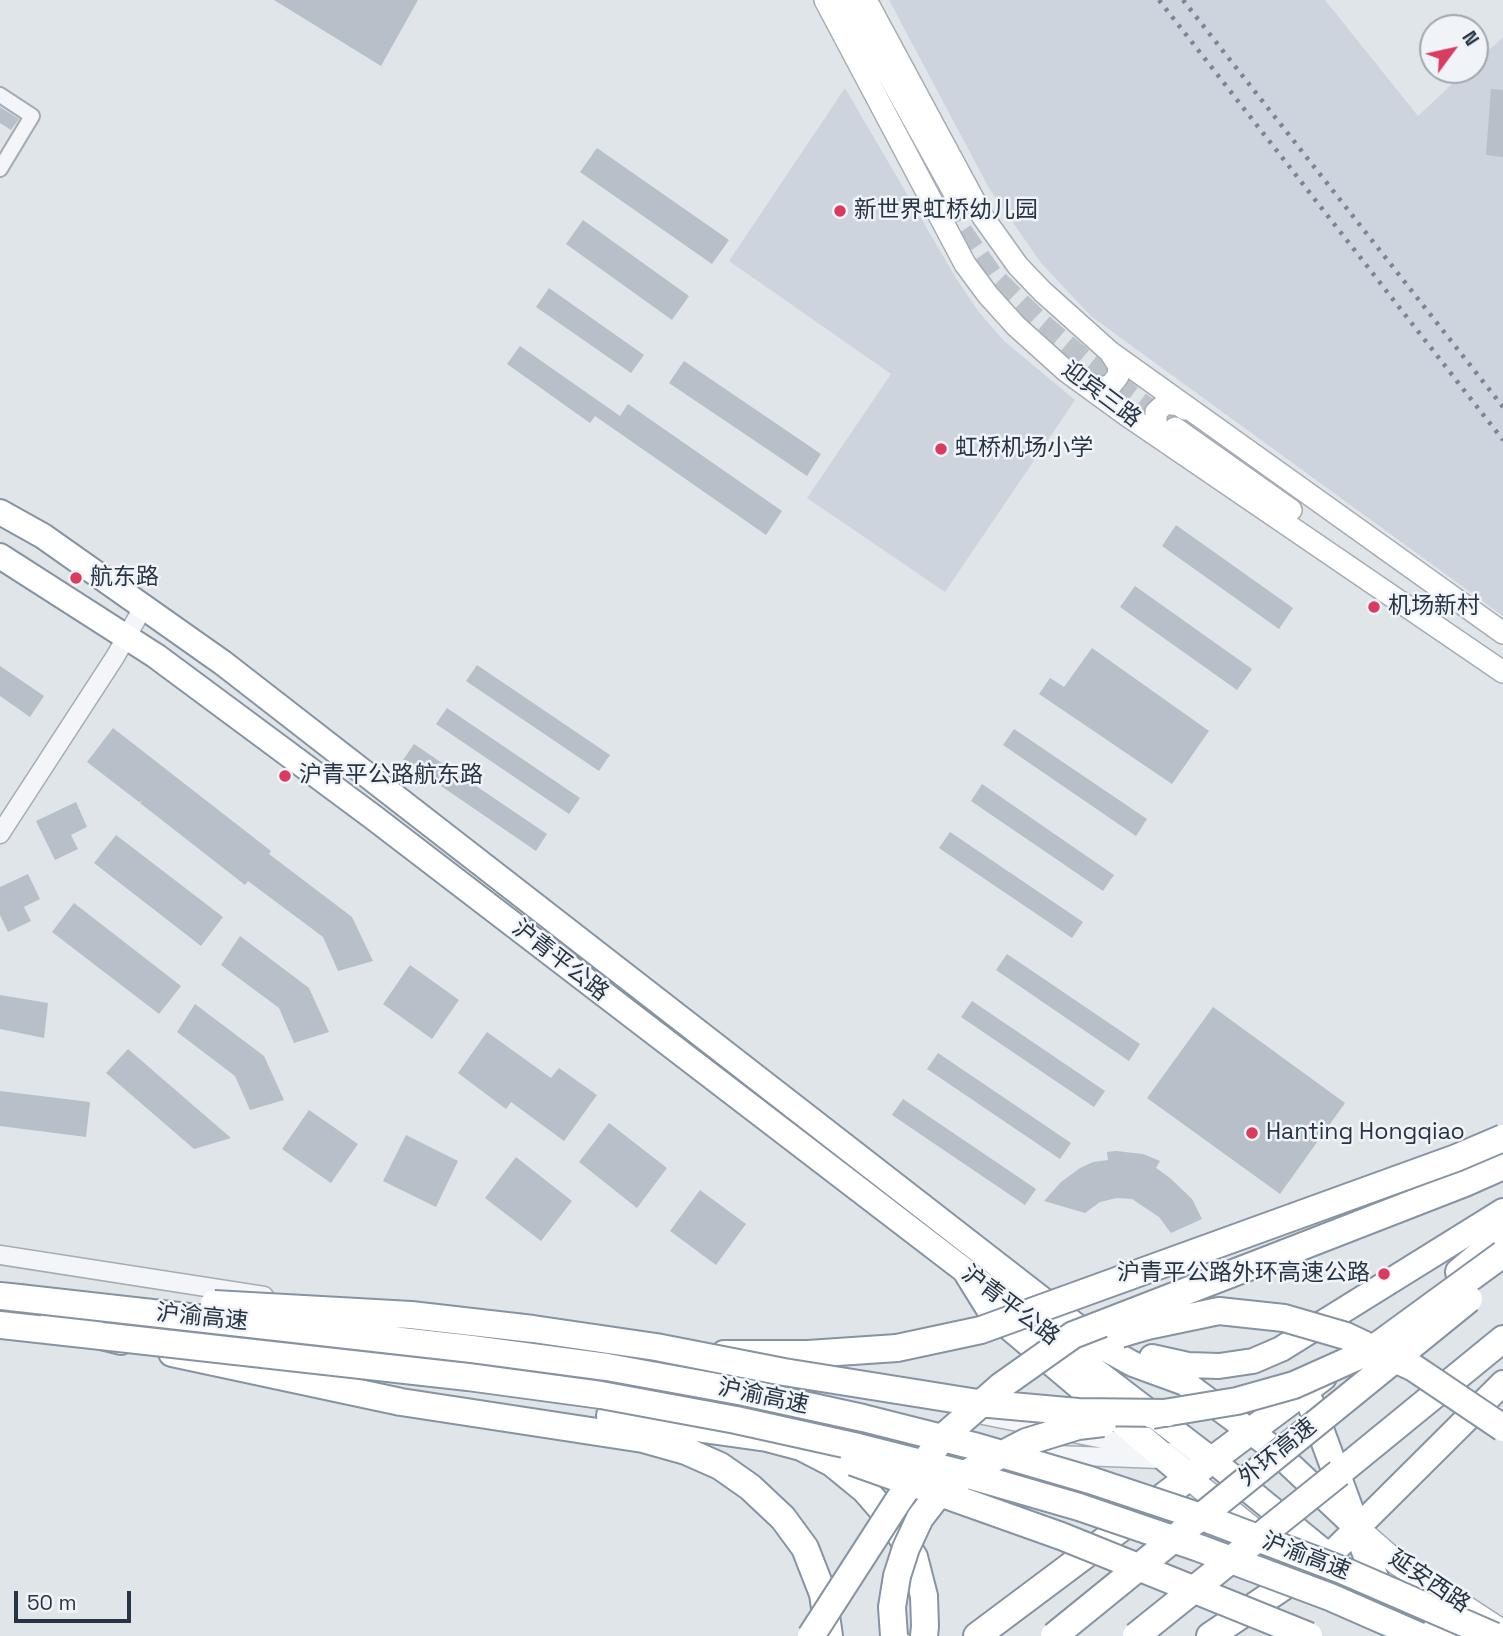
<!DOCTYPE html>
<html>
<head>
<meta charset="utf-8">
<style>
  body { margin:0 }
  #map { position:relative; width:1503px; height:1636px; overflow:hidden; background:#e0e5ea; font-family:"Space Grotesk",sans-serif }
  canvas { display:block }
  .north { position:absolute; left:1419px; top:14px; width:70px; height:70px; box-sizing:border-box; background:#f0f4f8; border:2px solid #a0a7b0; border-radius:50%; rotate:57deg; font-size:19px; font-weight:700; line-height:28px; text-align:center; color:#273443 }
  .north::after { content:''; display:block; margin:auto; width:24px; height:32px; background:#d93c5f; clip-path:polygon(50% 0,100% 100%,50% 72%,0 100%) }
  .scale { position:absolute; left:14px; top:1591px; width:117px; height:32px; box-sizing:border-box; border:4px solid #273443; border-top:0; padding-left:9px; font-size:21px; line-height:24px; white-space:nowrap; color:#273443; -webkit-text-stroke:5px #f0f4f8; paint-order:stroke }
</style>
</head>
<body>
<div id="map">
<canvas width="1503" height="1636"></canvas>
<div class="north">N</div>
<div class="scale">50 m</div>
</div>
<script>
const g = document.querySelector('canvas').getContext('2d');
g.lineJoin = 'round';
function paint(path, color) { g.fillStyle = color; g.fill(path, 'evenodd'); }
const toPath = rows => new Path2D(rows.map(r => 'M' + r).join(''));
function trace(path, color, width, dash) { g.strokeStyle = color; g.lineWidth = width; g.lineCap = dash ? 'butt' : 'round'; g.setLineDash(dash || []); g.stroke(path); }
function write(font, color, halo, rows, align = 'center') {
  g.font = font + ' "Space Grotesk","Noto Sans SC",sans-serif'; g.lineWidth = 5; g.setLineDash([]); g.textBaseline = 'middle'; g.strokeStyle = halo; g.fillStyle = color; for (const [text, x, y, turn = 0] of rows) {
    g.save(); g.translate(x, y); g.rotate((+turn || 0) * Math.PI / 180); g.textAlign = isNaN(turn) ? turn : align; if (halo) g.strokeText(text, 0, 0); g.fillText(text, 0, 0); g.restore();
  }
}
paint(toPath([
  [889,0,1325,0,1418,116,1467,70,1475,70,1475,63,1503,37,1503,616,1092,317,1041,263,989,188],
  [845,88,956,278,978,311,1004,341,1075,400,945,592,807,498,891,374,729,261]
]), '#ced4dd');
paint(toPath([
  [274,0,418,0,381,66],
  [1491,89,1503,90,1503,157,1486,155],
  [0,107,19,119,11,130,0,123],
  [597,148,729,240,712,264,580,172],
  [583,220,689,296,672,320,566,244],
  [549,288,644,355,631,373,536,307],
  [520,346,620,416,628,404,782,511,766,535,595,416,590,423,507,364],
  [684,361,821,454,807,476,669,383],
  [1176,525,1293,608,1279,629,1162,546],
  [1135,586,1252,669,1237,690,1120,607],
  [1092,648,1209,731,1172,784,1039,694,1050,678,1064,687],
  [477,665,610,755,599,771,466,681],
  [0,666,44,696,30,717,0,696],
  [447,708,580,798,569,814,436,724],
  [113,728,271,851,269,854,352,917,373,961,338,971,323,937,248,881,245,885,140,803,142,801,139,802,87,762],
  [1014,729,1147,819,1136,836,1003,745],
  [414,744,547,834,536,851,403,760],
  [982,784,1114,875,1103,891,971,801],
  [76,802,87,827,71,835,78,849,55,860,36,821],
  [950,832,1083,922,1072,938,939,848],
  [116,835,223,917,201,946,94,863],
  [28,874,40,899,24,907,31,921,8,932,0,915,0,887],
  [74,903,181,986,159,1014,52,932],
  [240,936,309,988,329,1032,294,1043,279,1008,221,965],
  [1007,954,1140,1044,1129,1061,996,970],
  [410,965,459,1000,432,1039,383,1004],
  [0,995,48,1003,44,1038,0,1029],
  [972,1001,1105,1091,1094,1107,961,1017],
  [195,1004,264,1056,284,1100,250,1110,235,1076,177,1032],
  [1213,1007,1345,1103,1280,1194,1147,1098],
  [487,1032,551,1078,559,1068,597,1095,564,1141,511,1102,506,1109,458,1073],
  [128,1049,231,1138,194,1149,106,1073],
  [938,1053,1071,1143,1060,1159,927,1069],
  [0,1091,90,1102,86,1137,0,1126],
  [903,1099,1036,1189,1025,1205,892,1115],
  [309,1110,358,1144,331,1183,282,1149],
  [609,1123,667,1168,637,1208,579,1162],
  [406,1135,458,1161,436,1207,383,1181],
  [1116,1151,1143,1154,1160,1161,1156,1168,1170,1178,1192,1199,1202,1219,1171,1233,1159,1217,1132,1199,1117,1198,1100,1202,1085,1213,1044,1201,1061,1182,1080,1168,1093,1162,1108,1160,1107,1152],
  [516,1157,572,1201,541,1241,485,1198],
  [700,1190,746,1224,716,1265,670,1231]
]), '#b7bfc8');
trace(toPath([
  [888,95,957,224,992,275,1040,322,1087,362,1169,424]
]), '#bbc2c9', 21, [21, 10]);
const minor = toPath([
  [0,95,32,116,0,169]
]);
const tertiary = toPath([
  [0,834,115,657,144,606],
  [0,1255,264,1296],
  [49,1319,80,1320,143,1328],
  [691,1399,819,1421],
  [978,1414,1208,1460],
  [1030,1454,1159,1459]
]);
const secondary = toPath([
  [825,0,965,264,988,295,1016,326,1066,371,1125,414,1503,672],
  [847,0,958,200],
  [866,0,983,217,1018,266,1043,292,1110,352,1503,633],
  [1085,382,1101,388,1111,385,1118,376,1119,366,1110,352],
  [1175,428,1291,510],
  [1167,441,1156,426,1156,412,1166,403,1179,405,1185,409]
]);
const primary = toPath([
  [1189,1478,1260,1535],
  [1357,1528,1397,1563,1497,1628],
  [1295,1563,1306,1572,1452,1636]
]);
const trunk = toPath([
  [0,512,43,536,223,663,1106,1349,1133,1364,1185,1383,1270,1446,1357,1528],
  [0,556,156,656,373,817,1212,1460,1329,1556,1503,1383],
  [1152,1357,1188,1365,1219,1366,1253,1361,1281,1349,1503,1211]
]);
const motorway = toPath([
  [1285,1253,1465,1183,1503,1166],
  [1459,1272,1503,1235],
  [968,1274,991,1311,1189,1478],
  [0,1296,19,1298],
  [0,1325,101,1336,121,1341],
  [172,1353,401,1402,643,1439,686,1451,720,1466,750,1487,783,1518,805,1548,823,1594,829,1636],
  [724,1354,808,1354,897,1348],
  [1310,1402,1378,1586],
  [610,1416,767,1438,801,1447,832,1463,865,1490,892,1521,914,1557,924,1596,925,1626,924,1636],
  [1339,1473,1503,1339],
  [977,1636,1323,1377],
  [1210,1636,1329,1556]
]);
trace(minor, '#a5acb5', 18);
trace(tertiary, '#a5acb5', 21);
trace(secondary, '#a5acb5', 24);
trace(primary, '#9faab7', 26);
trace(trunk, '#8693a2', 28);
trace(motorway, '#8693a2', 30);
trace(minor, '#f3f5f8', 14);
trace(tertiary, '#f3f5f8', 18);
trace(secondary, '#fff', 21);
trace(primary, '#fff', 23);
trace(trunk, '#fff', 24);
trace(motorway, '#fff', 26);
trace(toPath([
  [1159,0,1503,440],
  [1183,0,1503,407]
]), '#788695', 4.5, [3.5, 7]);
const motorwayBridge = toPath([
  [19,1298,472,1349,607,1367,744,1392,863,1418,974,1446,1090,1480,1210,1520,1342,1570,1494,1636],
  [214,1304,411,1315,533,1329,656,1347,784,1372,978,1403,1078,1412,1168,1413],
  [1120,1334,1147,1326,1219,1311,1284,1318,1346,1336,1414,1368,1503,1428],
  [101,1336,468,1377,601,1395,736,1420,858,1447,965,1474,1079,1507,1199,1548,1330,1597,1419,1636],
  [897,1348,981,1330,1456,1158,1503,1138],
  [1152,1415,1237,1401,1294,1385,1370,1351,1503,1254],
  [853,1462,1061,1536,1309,1636],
  [811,1636,898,1501,941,1439,1001,1386,1073,1335,1285,1253],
  [894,1636,892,1607,897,1576,906,1548,920,1518,940,1492,972,1470,1026,1442,1078,1426,1103,1423],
  [1054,1636,1469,1299],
  [1136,1636,1339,1473]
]);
trace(motorwayBridge, '#8693a2', 30, []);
trace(motorwayBridge, '#fff', 26);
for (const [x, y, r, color] of [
  [840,211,7,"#d93c5f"],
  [941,449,7,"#d93c5f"],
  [76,578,7,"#d93c5f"],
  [1374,607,7,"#d93c5f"],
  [285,776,7,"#d93c5f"],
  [1252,1133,7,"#d93c5f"],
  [1384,1274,7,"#d93c5f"]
]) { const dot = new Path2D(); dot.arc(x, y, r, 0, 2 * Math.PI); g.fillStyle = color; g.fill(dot); trace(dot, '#f0f4f8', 2.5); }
write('23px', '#273443', '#f0f4f8', [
  ["新世界虹桥幼儿园",854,211],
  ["虹桥机场小学",955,449],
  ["航东路",90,578],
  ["机场新村",1388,607],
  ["沪青平公路航东路",299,776],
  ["Hanting Hongqiao",1266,1133],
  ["沪青平公路外环高速公路",1370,1274,"right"]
], 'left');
write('23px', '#273443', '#f0f4f8', [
  ["迎宾三路",1101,395,37],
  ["沪青平公路",560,961,38],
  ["沪青平公路",1010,1306,37],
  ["沪渝高速",202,1318,6],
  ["沪渝高速",763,1397,12],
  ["外环高速",1278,1453,-39],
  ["沪渝高速",1306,1557,21],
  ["延安西路",1429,1582,34]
]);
</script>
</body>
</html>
